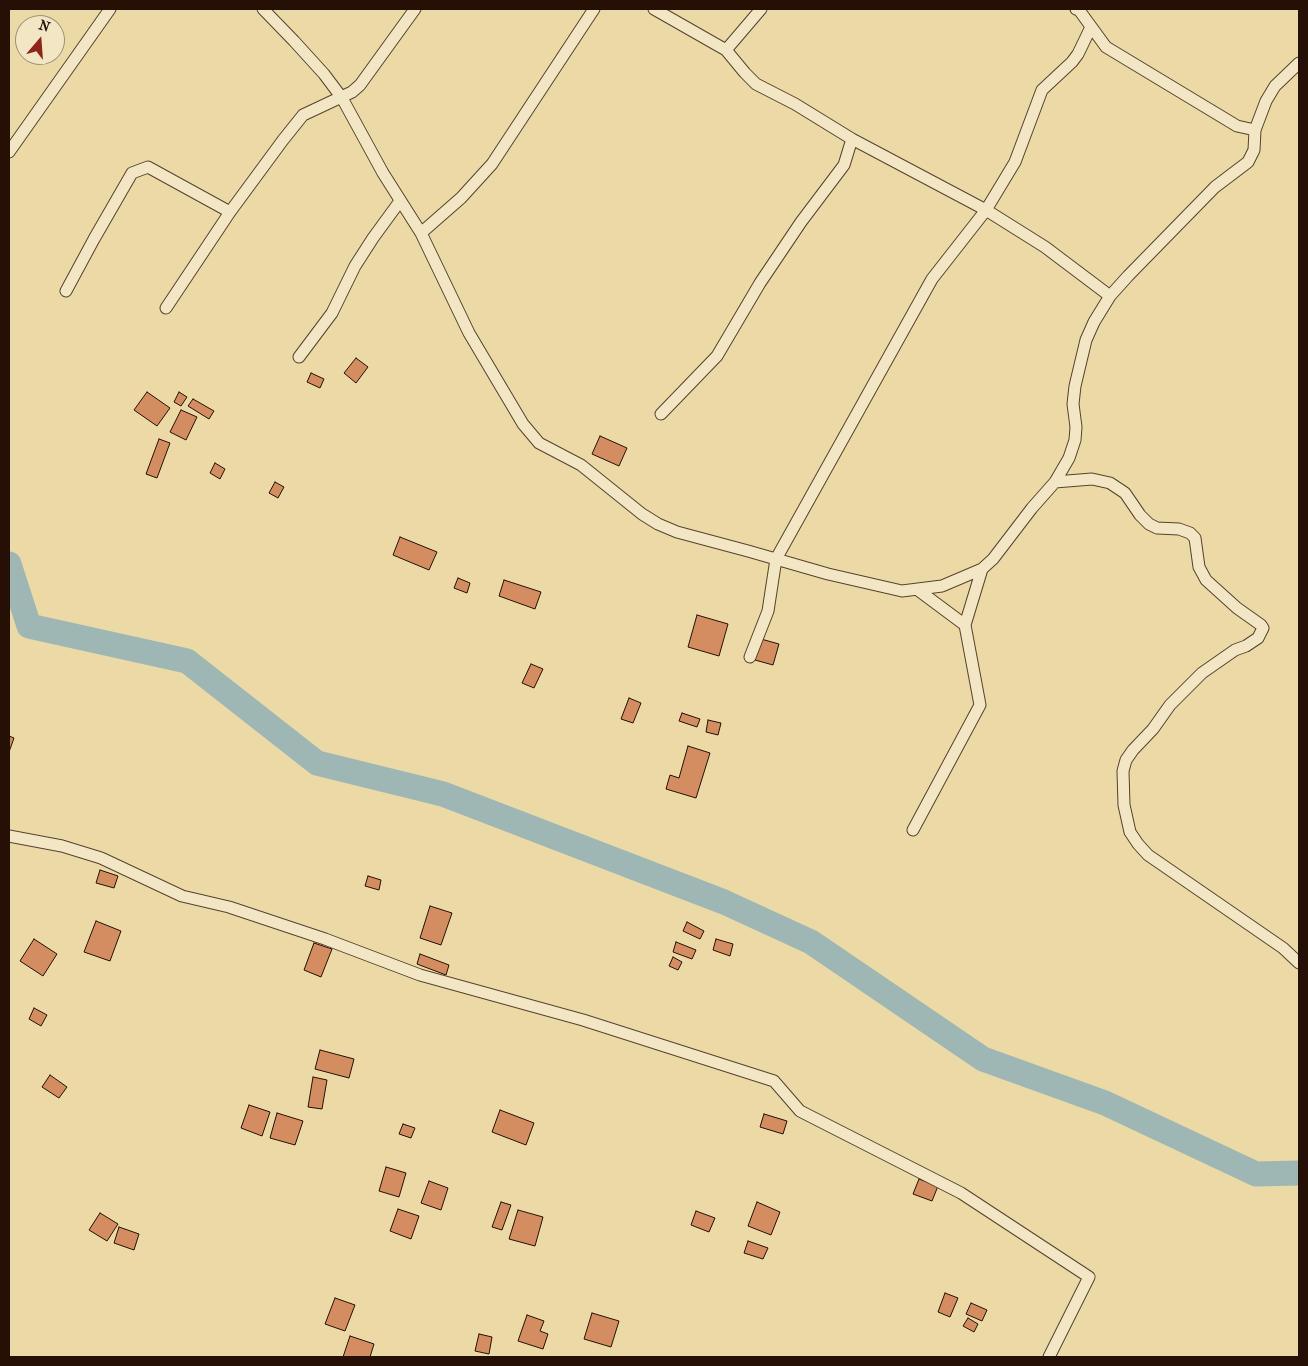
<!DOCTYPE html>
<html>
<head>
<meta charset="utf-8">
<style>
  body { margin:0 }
  #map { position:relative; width:1308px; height:1366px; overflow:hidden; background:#ebd9a6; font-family:"IM FELL French Canon",serif }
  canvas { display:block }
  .frame { position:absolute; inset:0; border:10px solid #261005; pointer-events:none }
  .north { position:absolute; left:15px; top:15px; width:50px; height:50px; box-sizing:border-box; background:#f2e6c5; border:1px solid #a09078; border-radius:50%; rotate:18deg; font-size:14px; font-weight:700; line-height:20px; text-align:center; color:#261005 }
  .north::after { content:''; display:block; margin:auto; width:18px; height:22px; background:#8f2418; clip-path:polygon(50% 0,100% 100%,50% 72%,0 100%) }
</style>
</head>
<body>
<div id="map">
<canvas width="1308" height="1366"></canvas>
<div class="frame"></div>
<div class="north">N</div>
</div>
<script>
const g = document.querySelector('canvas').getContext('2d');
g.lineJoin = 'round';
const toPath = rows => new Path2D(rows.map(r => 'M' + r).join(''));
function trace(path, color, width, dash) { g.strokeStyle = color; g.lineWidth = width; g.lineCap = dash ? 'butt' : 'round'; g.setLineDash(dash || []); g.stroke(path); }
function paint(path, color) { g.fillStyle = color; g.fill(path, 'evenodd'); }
trace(toPath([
  [9,564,29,626,187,661,317,763,443,794,724,902,811,942,983,1059,1105,1103,1256,1174,1299,1173]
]), '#9eb7b4', 25);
const building = toPath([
  [356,358,368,367,356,383,344,373,356,358],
  [311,373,324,379,320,388,307,382,311,373],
  [147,392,170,408,157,426,134,410,147,392],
  [179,392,187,397,181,406,174,402,179,392],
  [193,399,214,411,209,419,188,406,193,399],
  [181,410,197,417,186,440,170,432,181,410],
  [600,436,627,448,619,466,592,454,600,436],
  [159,439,170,443,157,478,146,474,159,439],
  [215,463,225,469,220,479,210,473,215,463],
  [275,482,284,487,278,498,269,493,275,482],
  [400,537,437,552,429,570,393,555,400,537],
  [458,578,470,583,467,593,454,588,458,578],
  [504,580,541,592,535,609,499,596,504,580],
  [697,615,728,624,719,656,688,647,697,615],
  [761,639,779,644,773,665,755,660,761,639],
  [531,664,543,669,534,688,522,683,531,664],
  [629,698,641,703,633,723,621,719,629,698],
  [682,713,700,719,697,727,679,721,682,713],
  [708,720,721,723,718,735,706,732,708,720],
  [9,736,14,738,9,752,9,736],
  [688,746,710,753,696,798,666,789,670,775,679,778,688,746],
  [100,870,118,876,114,888,96,883,100,870],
  [368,876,381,880,379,890,365,886,368,876],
  [430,906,452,913,441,945,420,938,430,906],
  [96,921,121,931,110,961,84,952,96,921],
  [687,922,704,931,700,939,683,931,687,922],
  [34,939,57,954,43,976,20,961,34,939],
  [716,939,733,944,730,956,713,950,716,939],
  [676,942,696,950,692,959,673,952,676,942],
  [314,943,332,949,321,977,304,970,314,943],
  [420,954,449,965,446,975,417,964,420,954],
  [673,957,682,962,678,970,669,966,673,957],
  [34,1008,47,1015,41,1026,29,1019,34,1008],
  [320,1050,354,1059,349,1078,315,1069,320,1050],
  [50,1075,67,1087,59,1098,42,1087,50,1075],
  [313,1077,327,1080,322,1109,308,1107,313,1077],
  [249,1105,270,1112,262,1136,241,1128,249,1105],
  [500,1110,534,1123,526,1145,492,1132,500,1110],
  [277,1113,303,1121,295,1145,270,1138,277,1113],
  [764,1114,787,1121,783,1134,760,1127,764,1114],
  [403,1124,415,1128,411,1138,399,1134,403,1124],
  [386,1167,406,1173,399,1197,379,1191,386,1167],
  [919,1179,938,1186,932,1201,913,1194,919,1179],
  [429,1181,448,1188,441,1210,421,1203,429,1181],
  [501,1202,511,1205,502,1230,492,1227,501,1202],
  [757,1202,780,1212,771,1235,748,1226,757,1202],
  [398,1209,419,1216,411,1239,390,1231,398,1209],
  [518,1210,543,1217,535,1246,509,1239,518,1210],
  [696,1211,715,1218,709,1232,691,1225,696,1211],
  [100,1213,118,1224,107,1241,89,1230,100,1213],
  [119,1227,139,1234,134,1250,114,1243,119,1227],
  [748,1241,768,1248,763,1259,744,1253,748,1241],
  [945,1293,958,1298,950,1317,938,1312,945,1293],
  [335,1298,355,1305,345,1331,325,1324,335,1298],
  [971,1303,987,1310,982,1321,966,1314,971,1303],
  [592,1313,619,1321,611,1347,584,1339,592,1313],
  [527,1315,544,1321,540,1331,548,1334,543,1349,518,1341,527,1315],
  [968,1318,978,1324,974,1332,963,1326,968,1318],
  [479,1334,492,1337,489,1354,475,1351,479,1334],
  [350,1336,374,1344,370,1357,343,1357,350,1336]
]);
paint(building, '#d38d61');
trace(building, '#261005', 1);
const street = toPath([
  [263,9,294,41,324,74,342,98,383,173,421,233,469,333,523,424,539,443,581,465,642,514,658,524,677,532,748,551,828,574,902,591,942,586,982,569,993,559,1032,508,1055,482,1069,458,1075,440,1076,427,1073,404,1075,386,1086,340,1094,322,1110,296,1128,276,1215,187,1248,162,1254,150,1255,130,1266,101,1275,86,1299,63],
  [654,9,726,50,745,73,756,84,795,104,852,139,844,165,801,222,760,283,717,356,661,414],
  [1076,9,1079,10,1106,47,1237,126,1255,130],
  [726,50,761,9],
  [852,139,986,210,1045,247,1110,296],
  [9,152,110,9],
  [421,233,461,198,492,164,594,9],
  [66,291,94,239,132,173,148,167,230,212],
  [166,308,230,212,283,140,303,115,352,92,360,85,415,9],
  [299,357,332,313,355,266,373,238,400,201],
  [1055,482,1092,479,1110,483,1125,493,1140,515,1149,524,1157,528,1179,529,1190,533,1195,538,1199,567,1206,580,1237,608,1261,625,1263,628,1258,638,1246,646,1235,650,1202,673,1170,705,1153,729,1133,750,1126,760,1123,771,1124,805,1130,832,1138,844,1148,855,1283,948,1299,963],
  [918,590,965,625],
  [750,657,768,611,776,559,932,279,986,210,1015,162,1042,90,1072,62,1078,54,1091,27],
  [913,830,980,705,965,625,982,569],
  [9,836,62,846,101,858,182,896,229,907,325,939,420,975,583,1020,774,1081,800,1111,961,1193,1089,1277,1049,1357]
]);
trace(street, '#57422d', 13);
trace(street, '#f2e6c5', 11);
</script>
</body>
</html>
